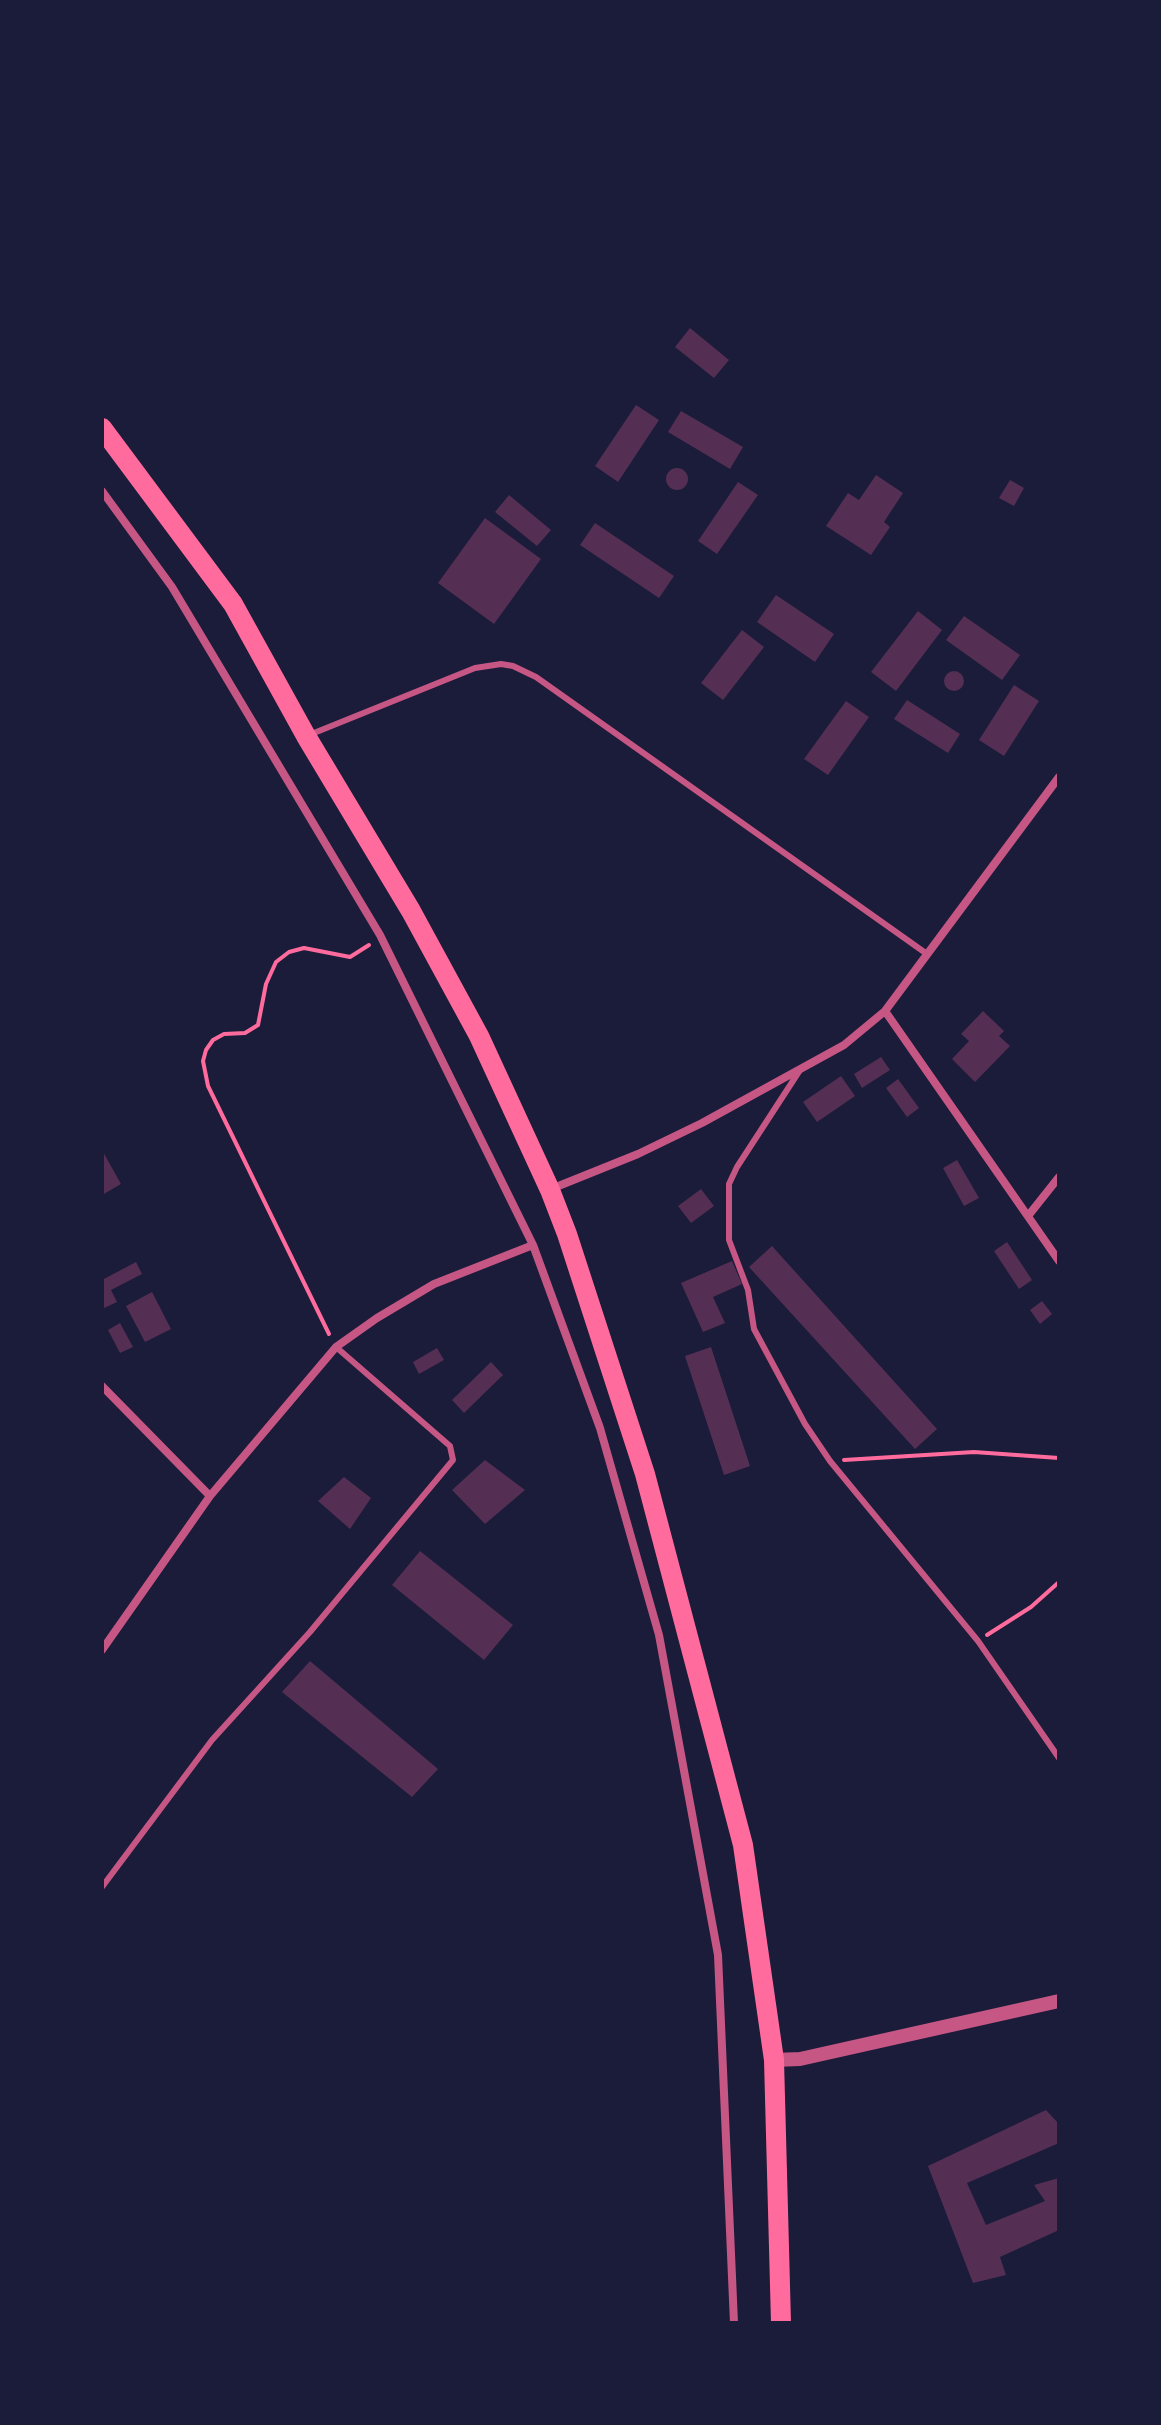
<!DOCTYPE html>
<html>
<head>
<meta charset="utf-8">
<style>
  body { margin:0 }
  #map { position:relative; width:1161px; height:2425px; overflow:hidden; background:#1b1b3a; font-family:Lora,serif }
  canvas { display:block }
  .frame { position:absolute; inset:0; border:104px solid #1b1b3a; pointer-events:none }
</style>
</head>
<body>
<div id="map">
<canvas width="1161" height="2425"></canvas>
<div class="frame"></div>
</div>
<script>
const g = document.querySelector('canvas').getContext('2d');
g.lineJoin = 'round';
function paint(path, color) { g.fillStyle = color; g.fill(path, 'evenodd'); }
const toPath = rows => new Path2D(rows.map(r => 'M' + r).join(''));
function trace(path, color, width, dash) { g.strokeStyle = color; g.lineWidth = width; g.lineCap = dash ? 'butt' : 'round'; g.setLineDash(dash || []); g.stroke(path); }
paint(toPath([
  [690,328,729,360,714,378,675,347],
  [636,405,659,420,618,482,595,466],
  [681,411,743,447,730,469,668,432],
  '666 479a11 11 0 1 1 22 0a11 11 0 1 1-22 0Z',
  [876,475,903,493,884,522,890,527,871,555,826,526,848,493,859,500],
  [1010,480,1024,488,1014,506,999,498],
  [738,482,758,495,717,554,698,541],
  [509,495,551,530,537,546,495,512],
  [485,518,541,559,494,624,438,583],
  [595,523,674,576,659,598,580,545],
  [776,595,834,634,815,662,757,622],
  [918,611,942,630,896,691,871,672],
  [964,616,1020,655,1002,680,946,640],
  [742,630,764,647,723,700,701,683],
  '944 681a10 10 0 1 1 20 0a10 10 0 1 1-20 0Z',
  [1014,685,1039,701,1004,756,979,740],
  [907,700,960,734,948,753,894,719],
  [846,701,869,717,828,775,804,759],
  [983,1011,1004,1031,999,1036,1010,1046,975,1082,952,1059,969,1041,961,1034],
  [881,1057,890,1070,862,1088,854,1074],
  [841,1076,855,1096,817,1122,803,1102],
  [898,1079,919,1108,907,1117,886,1088],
  [102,1150,121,1184,102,1195],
  [957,1160,979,1198,964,1206,943,1168],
  [701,1189,714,1206,691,1223,678,1206],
  [1007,1242,1032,1280,1019,1289,994,1251],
  [772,1246,937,1429,915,1449,749,1267],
  [732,1261,742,1284,713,1297,725,1323,703,1332,681,1283],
  [136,1262,142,1274,111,1290,117,1302,102,1309,102,1280],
  [152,1292,171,1329,145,1342,126,1306],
  [1042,1301,1052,1314,1040,1324,1030,1310],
  [120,1323,133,1347,120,1353,108,1330],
  [711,1347,750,1466,724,1475,685,1356],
  [437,1348,444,1360,419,1374,413,1362],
  [491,1362,503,1375,464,1413,452,1400],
  [485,1460,525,1490,485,1524,452,1490],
  [344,1477,371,1498,350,1529,318,1501],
  [420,1551,513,1625,484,1660,392,1585],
  [310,1661,438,1769,412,1797,282,1692],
  [1046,2110,1059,2124,1059,2143,967,2183,986,2225,1045,2201,1034,2185,1059,2178,1059,2230,1000,2257,1006,2275,973,2283,928,2166]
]), '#542f53');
trace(toPath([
  [329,1334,208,1086,203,1061,206,1050,213,1040,224,1034,245,1033,258,1025,266,984,276,962,289,952,304,948,350,957,369,945],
  [844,1460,974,1452,1059,1458],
  [987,1635,1031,1607,1059,1582]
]), '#ff6b9d', 4);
trace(toPath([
  [309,735,475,668,501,664,513,666,536,677,927,954],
  [800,1070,737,1167,729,1184,729,1240,748,1290,754,1329,805,1424,830,1461,978,1641,1059,1758],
  [102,1887,212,1740,310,1632,453,1460,450,1446,336,1347]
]), '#c65784', 6);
trace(toPath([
  [102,491,172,587,380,935,533,1245,600,1428,659,1635,718,1955,734,2323],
  [885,1011,1059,1261],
  [551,1189,638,1154,702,1123,844,1045,885,1011,1059,777],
  [1028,1216,1059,1177],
  [102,1386,210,1496],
  [102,1650,210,1496,336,1347,377,1318,434,1284,533,1245]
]), '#c65784', 8);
trace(toPath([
  [774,2060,800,2059,1059,2001]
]), '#c65784', 14);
trace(toPath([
  [102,428,233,604,306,736,411,911,479,1036,550,1190,567,1234,645,1474,743,1845,774,2060,781,2323]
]), '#ff6b9d', 20);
</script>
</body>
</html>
